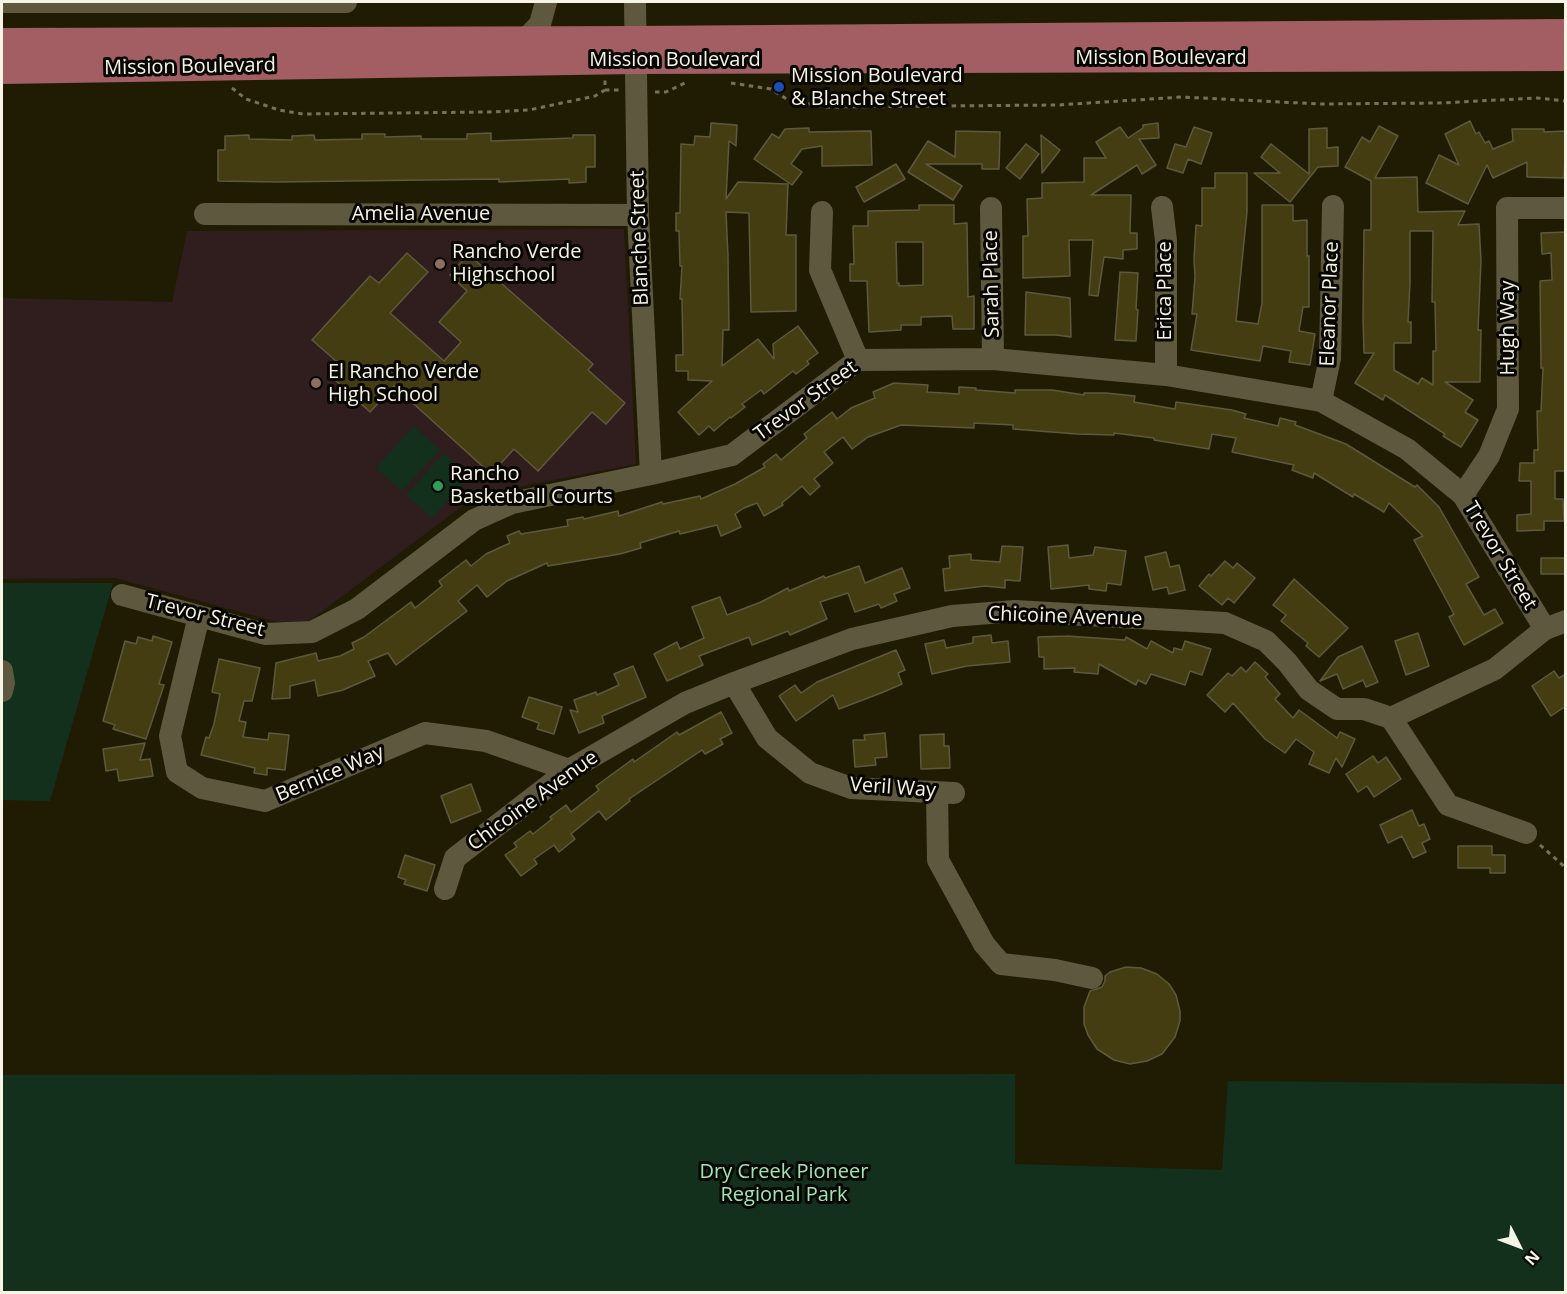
<!DOCTYPE html>
<html>
<head>
<meta charset="utf-8">
<style>
  body { margin:0 }
  #map { position:relative; width:1567px; height:1294px; overflow:hidden; background:#201c03; font-family:"Open Sans",sans-serif }
  canvas { display:block }
  .frame { position:absolute; inset:0; border:3px solid #f6f4e4; pointer-events:none }
  .north { position:absolute; left:1489px; top:1216px; width:60px; height:60px; -webkit-text-stroke:4px #080601; paint-order:stroke; rotate:132deg; font-size:16px; font-weight:700; line-height:24px; text-align:center; color:#f6f4e4 }
  .north::after { content:''; display:block; margin:auto; width:21px; height:27px; background:#f6f4e4; clip-path:polygon(50% 0,100% 100%,50% 72%,0 100%) }
</style>
</head>
<body>
<div id="map">
<canvas width="1567" height="1294"></canvas>
<div class="frame"></div>
<div class="north">N</div>
</div>
<script>
const g = document.querySelector('canvas').getContext('2d');
g.lineJoin = 'round';
function paint(path, color) { g.fillStyle = color; g.fill(path, 'evenodd'); }
const toPath = rows => new Path2D(rows.map(r => 'M' + r).join(''));
function trace(path, color, width, dash) { g.strokeStyle = color; g.lineWidth = width; g.lineCap = dash ? 'butt' : 'round'; g.setLineDash(dash || []); g.stroke(path); }
function write(font, color, halo, rows, align = 'center') {
  g.font = font + ' "Open Sans",sans-serif'; g.lineWidth = 6; g.setLineDash([]); g.textBaseline = 'middle'; g.strokeStyle = halo; g.fillStyle = color; for (const [text, x, y, turn = 0] of rows) {
    g.save(); g.translate(x, y); g.rotate((+turn || 0) * Math.PI / 180); g.textAlign = isNaN(turn) ? turn : align; if (halo) g.strokeText(text, 0, 0); g.fillText(text, 0, 0); g.restore();
  }
}
paint(toPath([
  [624,229,636,464,477,495,300,628,115,578,2,579,2,298,172,302,187,231]
]), '#301d1d');
paint(toPath([
  [414,426,440,450,402,491,376,468],
  [444,453,469,477,432,518,406,495],
  [2,583,113,583,50,801,2,800],
  [1015,1074,1015,1164,1222,1170,1228,1081,1565,1084,1565,1292,2,1292,2,1075]
]), '#12301c');
const building = toPath([
  [1470,121,1476,134,1479,132,1485,143,1489,141,1493,149,1513,141,1512,129,1544,129,1544,132,1566,131,1564,178,1527,177,1527,162,1493,178,1487,165,1468,204,1426,183,1439,155,1459,165,1445,134,1470,121],
  [711,123,737,125,736,146,729,141,726,199,738,182,788,184,786,235,796,235,796,311,751,312,749,213,726,212,728,256,729,330,723,330,722,366,758,339,774,359,773,344,798,326,818,353,807,361,809,364,796,374,793,371,764,394,761,390,742,404,745,407,731,418,730,417,714,431,709,426,699,435,678,412,712,381,688,380,688,371,676,371,676,355,683,355,682,299,680,299,682,266,680,266,679,231,676,231,676,213,680,213,681,144,694,145,695,136,710,137,711,123],
  [1158,123,1159,138,1139,139,1156,165,1142,174,1137,165,1091,195,1131,195,1130,233,1137,233,1137,249,1123,250,1123,259,1104,257,1098,296,1089,295,1093,240,1069,240,1070,276,1023,278,1023,236,1028,236,1027,199,1042,198,1042,183,1084,182,1084,158,1106,158,1096,142,1120,127,1128,138,1143,128,1143,125,1158,123],
  [1379,126,1398,136,1375,178,1417,177,1418,212,1465,211,1458,225,1479,224,1481,261,1478,330,1481,330,1480,382,1445,382,1473,400,1465,412,1478,420,1461,447,1443,436,1445,434,1385,395,1383,400,1355,383,1374,353,1364,353,1363,318,1364,230,1371,230,1371,181,1345,167,1362,137,1370,142,1379,126],
  [1410,231,1433,231,1432,302,1435,302,1436,351,1433,351,1433,385,1422,378,1418,384,1394,370,1394,343,1411,343,1411,322,1408,322,1410,283,1410,231],
  [1194,127,1212,133,1201,164,1188,159,1183,173,1167,168,1175,144,1186,147,1194,127],
  [809,128,809,132,871,131,872,165,822,166,822,146,802,149,791,164,802,172,792,185,754,159,772,134,779,138,785,129,809,128],
  [1327,128,1327,148,1338,147,1338,166,1318,167,1290,202,1254,173,1280,173,1261,157,1271,144,1309,174,1309,129,1327,128],
  [956,131,1000,132,999,169,982,169,982,164,926,164,962,186,953,200,908,172,928,141,955,157,956,131],
  [491,133,491,141,573,138,573,135,595,135,595,167,586,167,586,182,569,183,569,179,499,182,499,179,278,182,218,181,218,150,225,150,225,136,249,135,249,139,292,140,292,136,314,135,315,140,362,139,362,134,385,134,385,137,421,136,421,139,467,139,467,134,491,133],
  [1041,135,1060,150,1042,173,1041,135],
  [1026,144,1039,154,1020,179,1006,168,1026,144],
  [896,164,905,179,864,202,856,187,896,164],
  [1215,173,1247,173,1247,212,1236,321,1258,324,1262,303,1262,205,1293,205,1293,221,1307,220,1307,256,1309,256,1309,307,1303,307,1299,331,1315,334,1310,365,1289,362,1291,351,1263,346,1260,361,1191,350,1197,314,1192,314,1195,277,1194,259,1196,225,1202,226,1202,188,1215,188,1215,173],
  [919,205,954,205,954,224,967,223,968,297,974,296,974,329,953,329,952,316,921,317,921,325,901,325,901,330,869,332,867,281,850,281,850,264,854,264,853,226,868,226,868,211,919,210,919,205],
  [896,242,923,242,923,285,899,286,899,283,897,283,896,242],
  [1566,232,1565,471,1555,471,1555,499,1563,499,1564,521,1544,521,1544,530,1517,531,1517,515,1531,514,1531,481,1519,481,1520,463,1534,463,1534,450,1538,450,1537,411,1541,411,1543,368,1541,368,1540,281,1552,280,1551,253,1542,254,1541,233,1566,232],
  [407,253,428,272,390,313,444,361,461,342,439,322,467,291,450,275,468,254,593,364,588,370,625,403,606,424,592,412,538,471,514,449,491,474,394,386,370,412,334,379,344,368,312,340,370,276,379,283,407,253],
  [1120,272,1138,273,1136,309,1138,310,1136,341,1115,340,1120,272],
  [1026,292,1070,298,1071,337,1056,335,1025,335,1026,292],
  [894,383,928,385,927,392,959,394,959,387,976,388,976,390,1015,393,1015,390,1052,390,1084,395,1084,393,1106,393,1135,396,1134,402,1175,409,1176,402,1232,410,1246,414,1244,418,1278,426,1280,418,1296,422,1295,425,1346,444,1415,487,1417,485,1439,507,1479,577,1466,584,1484,615,1495,609,1503,623,1464,645,1449,617,1454,614,1414,540,1423,536,1389,503,1384,512,1354,494,1353,497,1314,473,1313,478,1292,470,1294,465,1232,452,1236,438,1212,434,1209,449,1154,440,1154,438,1114,433,1114,435,1077,434,1013,429,1013,425,974,423,974,428,901,425,868,437,852,449,843,437,824,452,833,463,814,479,820,486,810,495,802,486,782,503,783,505,764,516,757,503,744,508,735,514,741,527,721,536,717,525,680,534,679,531,640,543,641,548,620,554,548,566,547,563,507,581,487,597,477,585,458,601,467,611,396,665,388,653,368,661,375,676,343,690,318,696,315,680,290,686,290,698,272,699,276,663,316,653,318,661,340,656,354,649,352,643,364,637,411,602,415,608,442,586,439,581,466,560,471,566,486,554,510,543,507,536,519,531,521,534,568,526,567,520,583,517,584,519,618,511,619,516,662,502,663,504,700,496,701,499,735,484,765,467,763,464,776,454,781,460,807,438,804,434,832,412,837,419,851,408,875,398,873,392,894,383],
  [1068,545,1069,558,1093,555,1095,547,1126,551,1121,585,1107,583,1106,591,1089,589,1089,585,1051,589,1048,547,1068,545],
  [1002,546,1023,547,1020,581,1005,580,1005,588,985,586,945,591,943,569,950,568,949,556,971,554,971,560,1000,562,1002,546],
  [1166,552,1170,567,1179,565,1185,590,1169,594,1167,587,1153,590,1145,557,1166,552],
  [1541,558,1566,558,1566,574,1541,574,1541,558],
  [1225,561,1233,568,1237,563,1255,578,1234,603,1228,598,1222,605,1199,586,1209,574,1211,576,1225,561],
  [859,566,865,583,902,568,910,588,894,594,897,601,881,608,879,604,855,612,848,593,820,602,827,619,790,635,788,631,752,645,749,637,699,656,703,665,667,681,654,654,677,642,680,649,704,638,692,607,720,597,727,615,761,602,788,588,789,591,824,576,825,578,859,566],
  [1294,579,1348,628,1319,657,1306,646,1308,643,1281,621,1286,615,1273,605,1294,579],
  [1418,633,1429,666,1406,675,1395,641,1418,633],
  [991,635,992,643,1008,641,1010,662,967,666,932,674,925,644,944,640,946,648,973,643,973,637,991,635],
  [153,636,172,642,159,684,164,685,146,739,113,729,115,725,103,721,125,641,136,644,138,637,152,641,153,636],
  [1067,636,1125,640,1126,637,1147,649,1151,641,1173,653,1174,648,1182,650,1185,641,1211,649,1202,675,1190,671,1185,685,1151,674,1146,684,1138,680,1136,685,1099,664,1098,674,1074,672,1075,668,1044,669,1044,657,1039,657,1038,637,1067,636],
  [1362,646,1378,682,1366,687,1363,680,1343,689,1337,674,1320,681,1338,657,1362,646],
  [896,650,905,670,898,673,902,684,881,693,839,709,833,695,796,721,779,696,795,685,801,693,817,682,896,650],
  [219,659,260,668,252,701,244,701,239,721,246,722,243,737,268,740,269,733,289,735,285,770,267,768,267,775,254,773,255,768,201,755,206,737,209,738,214,724,220,694,212,692,219,659],
  [1255,662,1268,674,1265,677,1280,694,1275,699,1293,718,1299,710,1337,738,1340,732,1355,739,1342,767,1336,758,1329,773,1309,764,1314,752,1296,739,1285,753,1265,739,1233,703,1225,712,1207,695,1228,673,1232,676,1241,667,1246,672,1255,662],
  [633,666,646,697,602,716,604,723,579,733,570,710,578,712,574,700,596,692,597,695,619,685,614,674,633,666],
  [1554,671,1559,678,1566,674,1566,706,1551,716,1532,686,1554,671],
  [529,697,562,707,554,734,537,729,539,723,522,717,529,697],
  [721,712,732,733,720,739,723,744,705,754,702,750,629,799,630,801,606,820,599,811,571,834,575,839,559,852,554,845,534,859,537,864,521,876,505,855,517,847,514,843,530,831,533,834,552,819,550,817,566,805,571,812,599,790,596,786,633,759,634,762,677,732,679,735,721,712],
  [885,733,887,757,875,758,876,765,855,767,853,740,865,740,864,735,885,733],
  [944,734,944,746,949,746,950,768,921,769,920,735,944,734],
  [145,743,140,760,150,759,153,776,119,781,117,769,106,771,103,749,145,743],
  [1373,756,1378,763,1386,757,1401,779,1374,797,1367,786,1358,792,1346,774,1373,756],
  [471,784,481,811,451,823,441,796,471,784],
  [1412,810,1419,826,1424,824,1430,839,1422,843,1426,852,1413,858,1402,836,1388,843,1380,825,1412,810],
  [1458,846,1492,846,1492,855,1505,855,1505,873,1490,873,1490,868,1458,868,1458,846],
  [405,855,435,865,427,891,404,884,406,880,398,877,405,855],
  [1126,967,1141,968,1157,974,1169,984,1176,995,1180,1011,1180,1021,1175,1037,1162,1054,1147,1061,1130,1064,1114,1060,1097,1049,1088,1035,1084,1024,1084,1007,1090,991,1102,987,1105,981,1105,976,1110,972,1126,967]
]);
paint(building, '#453d12');
trace(building, '#5e593d', 1.5);
trace(toPath([
  [731,83,771,89,788,100,825,107,1058,105,1182,97,1320,104,1439,103,1537,98,1566,101],
  [232,88,246,99,279,110,303,114,489,112,529,110,595,96,605,90,605,80],
  [605,90,619,90],
  [655,92,666,92,685,83],
  [1540,845,1566,868]
]), '#75725c', 3, [4.5, 4.5]);
trace(toPath([
  [2,2,346,2],
  [635,2,638,215,651,474],
  [524,41,540,24,546,2],
  [1162,207,1166,241,1166,375],
  [991,208,993,359],
  [822,212,820,270,858,360],
  [205,214,638,215],
  [1321,401,1330,358,1333,206],
  [1463,495,1489,456,1508,409,1507,208,1566,208],
  [122,595,265,634,312,632,357,609,474,520,512,503,651,474,732,455,858,360,993,359,1166,375,1321,401,1407,449,1463,495,1545,629],
  [199,616,170,736,177,772,202,788,265,801,425,733,486,741,569,770],
  [2,671,4,683,2,691],
  [734,683,767,738,810,773,851,788,954,793],
  [1391,718,1448,805,1526,833],
  [937,792,938,860,984,944,1001,964,1055,970,1092,978],
  [445,889,455,858,569,770,685,703,734,683,852,639,952,616,1015,611,1225,623,1266,641,1287,662,1309,690,1337,709,1364,709,1391,718,1495,669,1545,629,1566,621]
]), '#5e593e', 22);
trace(toPath([
  [2,42,635,40,1566,33],
  [2,70,635,60,1566,57]
]), '#a25e63', 28);
for (const [x, y, r, color] of [
  [779,87,6,"#1a4fb4"],
  [440,264,6,"#8d6e63"],
  [316,383,6,"#8d6e63"],
  [438,486,6,"#2e9e5b"]
]) { const dot = new Path2D(); dot.arc(x, y, r, 0, 2 * Math.PI); g.fillStyle = color; g.fill(dot); trace(dot, '#080601', 2); }
write('20px', '#f6f4e4', '#080601', [
  ["Mission Boulevard",1161,58],
  ["Mission Boulevard",675,60],
  ["Mission Boulevard",190,67,-1],
  ["Amelia Avenue",421,214],
  ["Blanche Street",640,238,-92],
  ["Sarah Place",992,284,-91],
  ["Erica Place",1165,291,-90],
  ["Eleanor Place",1330,304,-88],
  ["Hugh Way",1508,328,-90],
  ["Trevor Street",806,401,-36],
  ["Trevor Street",1500,556,59],
  ["Trevor Street",205,616,14],
  ["Chicoine Avenue",1065,617,2],
  ["Bernice Way",330,774,-23],
  ["Veril Way",893,788,4],
  ["Chicoine Avenue",533,801,-36]
]);
write('20px', '#f6f4e4', '#080601', [
  ["Mission Boulevard",791,76],
  ["& Blanche Street",791,99],
  ["Rancho Verde",452,252],
  ["Highschool",452,275],
  ["El Rancho Verde",328,372],
  ["High School",328,395],
  ["Rancho",450,474],
  ["Basketball Courts",450,497]
], 'left');
write('20px', '#9ce7b1', '#080601', [
  ["Dry Creek Pioneer",784,1172],
  ["Regional Park",784,1195]
]);
</script>
</body>
</html>
